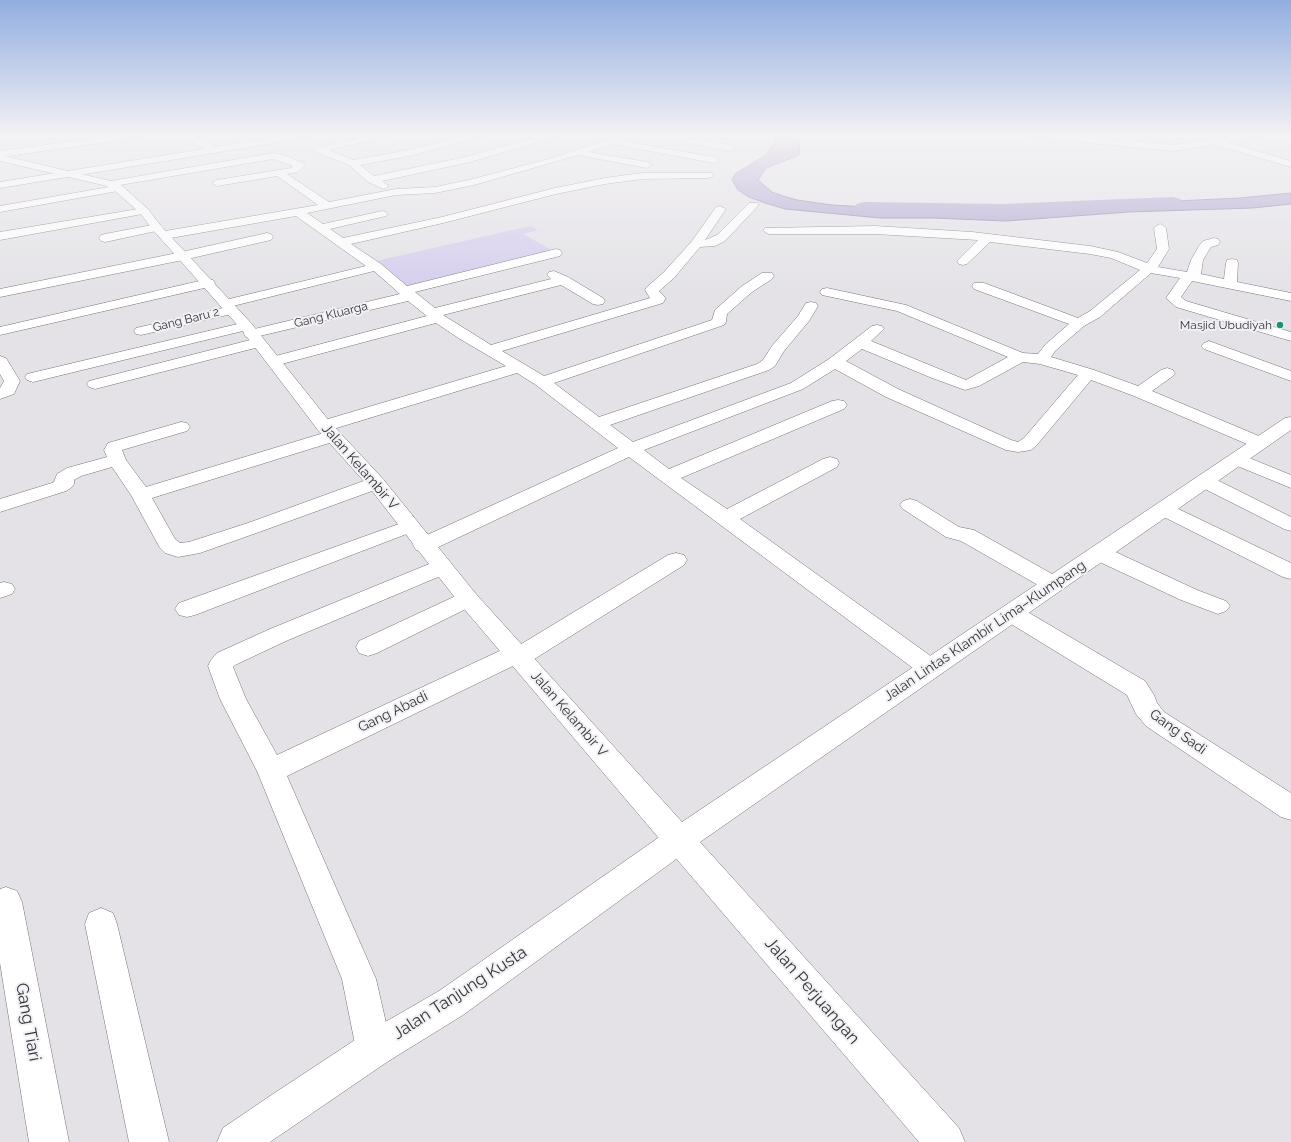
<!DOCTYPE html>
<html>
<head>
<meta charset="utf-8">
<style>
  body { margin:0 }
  canvas { display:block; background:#e4e2e7 }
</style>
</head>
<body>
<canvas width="1291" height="1142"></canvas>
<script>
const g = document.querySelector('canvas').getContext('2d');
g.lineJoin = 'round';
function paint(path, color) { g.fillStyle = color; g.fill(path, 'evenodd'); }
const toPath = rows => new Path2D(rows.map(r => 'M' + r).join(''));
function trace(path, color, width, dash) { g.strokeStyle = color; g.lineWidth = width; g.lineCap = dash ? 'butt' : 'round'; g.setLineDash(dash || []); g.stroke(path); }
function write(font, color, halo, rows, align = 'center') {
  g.font = font + ' Raleway,sans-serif'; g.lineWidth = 4; g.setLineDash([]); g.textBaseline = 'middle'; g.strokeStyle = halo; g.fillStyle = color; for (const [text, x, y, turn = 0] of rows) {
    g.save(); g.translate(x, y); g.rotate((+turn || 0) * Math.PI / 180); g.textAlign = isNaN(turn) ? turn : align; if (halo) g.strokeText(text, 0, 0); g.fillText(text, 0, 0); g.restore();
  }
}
paint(toPath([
  [530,226,538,230,523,234,555,252,398,291,363,264]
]), '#d5cdee');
const water = toPath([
  [773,134,796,134,799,140,800,153,797,156,766,168,758,180,772,192,783,196,797,200,832,205,887,208,981,210,1240,198,1291,193,1291,204,1253,208,1129,212,1006,221,933,218,880,218,785,209,762,202,749,197,738,190,732,180,735,174,766,155,775,141,773,134]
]);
paint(water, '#b1a5d2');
trace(water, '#8c83a4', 1);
paint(toPath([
  [1173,197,1180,199,1183,203,1180,207,1173,209,1001,216,864,214,857,212,854,208,857,204,864,202,1001,204,1173,197]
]), '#b1a5d2');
const minor = toPath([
  [127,134,148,134,144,137,0,157,0,151,127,134],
  [185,134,194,134,214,147,297,134,315,134,311,137,0,188,0,182,204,149,190,140,185,134],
  [376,134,389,134,388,136,329,150,353,160,409,150,473,134,486,134,485,136,409,156,360,165,374,176,465,157,548,134,560,134,559,136,470,162,382,181,389,186,384,189,368,182,349,165,316,152,314,150,316,148,376,134],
  [626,134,638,134,637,136,622,141,714,157,719,160,714,163,612,144,589,152,647,162,652,165,647,168,578,155,474,185,435,193,396,195,307,213,323,224,382,211,386,212,388,214,386,216,330,229,343,238,442,217,555,188,605,178,642,173,712,173,713,175,712,177,708,178,642,179,605,184,556,194,443,223,351,244,381,264,407,286,556,249,560,250,562,253,560,256,415,292,435,308,551,279,547,275,549,272,554,271,568,277,603,298,605,301,603,304,598,305,593,304,561,285,443,315,491,345,650,298,645,290,647,287,664,272,692,241,716,207,720,206,726,209,705,240,717,235,749,203,757,203,759,205,757,207,725,241,715,246,700,247,674,278,659,291,666,298,663,303,502,351,544,376,712,320,715,310,742,286,762,273,772,273,774,276,772,279,752,292,727,314,726,322,724,325,554,383,599,417,757,364,763,360,772,346,798,316,806,303,811,302,816,303,818,306,809,321,784,351,775,366,769,370,610,425,633,442,791,383,829,359,872,326,877,325,882,326,884,329,871,341,966,380,1008,357,897,311,822,295,820,292,822,289,827,288,906,305,1023,353,1038,354,1045,345,1069,324,974,289,972,286,974,283,984,283,1078,318,1090,311,1140,270,1111,258,1090,254,990,242,967,264,963,265,959,264,957,261,978,240,875,234,769,234,765,232,763,230,765,228,875,226,972,232,1090,246,1118,252,1147,263,1157,249,1154,228,1156,226,1160,224,1164,226,1166,228,1169,249,1158,267,1187,272,1191,260,1199,246,1203,241,1214,238,1218,239,1220,242,1218,245,1211,247,1209,250,1203,260,1201,274,1224,279,1226,263,1227,260,1232,259,1237,260,1238,263,1237,282,1291,293,1291,301,1192,281,1181,297,1186,301,1291,332,1291,341,1176,307,1166,298,1180,278,1151,273,1100,317,1084,326,1055,351,1051,357,1094,370,1138,386,1161,370,1167,368,1173,370,1175,373,1173,376,1152,391,1266,439,1269,443,1266,447,1260,448,1254,447,1134,396,1091,380,1036,446,1031,450,1025,451,1018,452,1006,450,886,397,835,369,803,389,644,450,669,469,832,401,838,400,844,401,847,405,844,409,681,478,727,509,823,459,830,457,837,459,839,463,837,467,740,519,939,662,942,668,939,674,930,677,921,674,629,457,432,550,424,552,416,550,413,545,416,540,618,448,536,385,517,373,330,430,324,431,318,430,315,426,318,422,506,366,460,339,436,323,274,366,268,364,266,361,268,358,427,316,408,301,251,338,246,337,244,334,246,331,400,294,374,271,233,306,238,310,236,313,141,335,136,334,134,331,136,328,223,308,219,304,221,301,366,266,296,216,165,239,161,238,159,235,161,232,165,231,318,205,277,176,217,186,212,183,217,180,291,168,293,166,273,159,120,185,123,188,118,191,0,212,0,206,109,187,106,184,111,181,273,153,284,155,303,163,305,165,298,172,287,174,329,202,396,189,435,187,473,179,552,158,626,134],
  [862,349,932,378,965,390,979,386,1023,362,1040,364,1078,375,1024,438,1018,442,1011,440,898,389,846,361,862,349],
  [1143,134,1155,134,1154,136,1122,146,1117,143,1119,141,1143,134],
  [691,138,730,145,735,148,730,151,688,143,686,141,691,138],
  [1216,139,1291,161,1291,167,1213,144,1211,142,1213,140,1216,139],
  [144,208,150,211,148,213,0,240,0,232,144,208],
  [157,224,161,226,163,228,161,230,105,242,101,241,99,238,101,235,105,234,157,224],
  [267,233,271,234,273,237,271,240,183,260,0,297,0,289,177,253,267,233],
  [208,279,213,280,215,283,213,286,0,335,0,327,208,279],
  [246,322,251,323,253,326,251,329,33,382,27,380,25,377,27,374,246,322],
  [258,338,263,340,266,343,263,346,95,389,89,387,87,384,89,381,258,338],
  [1209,341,1291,371,1291,381,1204,349,1201,346,1204,343,1209,341],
  [0,356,6,358,20,381,14,394,0,399,0,388,4,381,0,374,0,356],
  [181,422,187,423,190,427,187,431,122,450,126,460,146,487,327,432,333,431,339,432,342,436,339,440,152,498,175,539,180,543,189,542,248,523,369,479,376,477,383,479,386,483,383,487,262,531,200,553,178,557,165,553,160,548,131,495,112,467,81,476,74,480,74,484,71,488,66,491,0,512,0,499,52,483,54,482,57,474,67,468,107,457,104,450,108,443,181,422],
  [1237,453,1291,475,1291,488,1230,463,1228,459,1230,455,1237,453],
  [1204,475,1211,477,1291,517,1291,531,1284,529,1197,485,1194,481,1197,477,1204,475],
  [910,499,917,501,959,527,974,530,1061,579,1064,584,1061,589,1053,591,1045,589,961,541,946,537,903,509,900,505,903,501,910,499],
  [1163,503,1170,505,1291,563,1291,579,1283,577,1156,513,1153,509,1156,505,1163,503],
  [410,520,417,522,420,526,417,530,195,615,187,617,179,615,175,609,179,603,410,520],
  [1099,546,1107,548,1197,590,1226,601,1230,606,1226,611,1218,614,1181,600,1091,558,1088,553,1091,548,1099,546],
  [676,553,684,555,687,560,684,565,528,663,519,666,515,665,287,776,376,979,392,1049,387,1062,374,1067,361,1062,356,1049,342,979,257,771,220,699,208,666,211,660,217,653,270,629,434,562,442,560,450,562,453,567,450,572,286,641,235,665,233,667,246,699,277,755,506,648,515,645,518,646,668,555,676,553],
  [4,582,12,584,15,589,12,594,0,598,0,583,4,582],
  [468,591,476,594,479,599,476,604,377,653,368,656,359,653,356,647,359,641,460,594,468,591],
  [1011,605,1019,607,1145,681,1154,695,1157,703,1164,712,1291,793,1291,820,1281,817,1146,726,1136,714,1127,695,1003,619,999,613,1003,607,1011,605],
  [679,827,690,831,959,1128,965,1142,919,1142,668,849,664,840,668,831,679,827],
  [6,887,17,891,22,902,69,1142,29,1142,0,963,0,889,6,887],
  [101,908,113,913,117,924,169,1142,129,1142,85,924,89,913,101,908]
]);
const tertiary = toPath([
  [1025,134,1053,134,1173,145,1249,134,1268,134,1264,137,1173,151,1029,137,1026,136,1025,134],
  [679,827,690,831,694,840,690,849,463,1015,387,1062,270,1142,217,1142,223,1128,270,1096,361,1036,439,991,668,831,679,827]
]);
const primary = toPath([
  [0,155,115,182,122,186,148,209,161,226,251,323,330,422,383,479,476,594,682,822,1285,418,1291,417,1291,430,690,849,679,853,668,849,460,604,369,487,318,430,241,329,153,230,140,213,114,190,107,186,0,161,0,155]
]);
trace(minor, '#747377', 1);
trace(tertiary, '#747377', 1);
trace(primary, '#747377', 1);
paint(minor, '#fff');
paint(tertiary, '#fff');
paint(primary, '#fff');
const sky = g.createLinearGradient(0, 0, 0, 293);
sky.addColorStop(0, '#92aedf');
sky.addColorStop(0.46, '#f3f2f4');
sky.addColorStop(1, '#f3f2f400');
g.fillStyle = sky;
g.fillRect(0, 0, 1291, 293);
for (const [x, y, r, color] of [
  [1280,325,4,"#1c9275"]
]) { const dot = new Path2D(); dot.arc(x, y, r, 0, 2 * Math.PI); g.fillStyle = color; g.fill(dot); trace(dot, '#f1f0f5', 1.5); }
write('12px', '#353537', '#f1f0f5', [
  ["Gang Kluarga",331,315,-14],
  ["Gang Baru 2",186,320,-14]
]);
write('12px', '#353537', '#f1f0f5', [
  ["Masjid Ubudiyah",1272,325]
], 'right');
write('14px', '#353537', '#f1f0f5', [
  ["Jalan Kelambir V",360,467,49],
  ["Jalan Lintas Klambir Lima–Klumpang",985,631,-34],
  ["Gang Abadi",393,712,-26],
  ["Jalan Kelambir V",569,714,49],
  ["Gang Sadi",1178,732,36]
]);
write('17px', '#353537', '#f1f0f5', [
  ["Jalan Perjuangan",812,991,49],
  ["Jalan Tanjung Kusta",460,993,-33],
  ["Gang Tiari",28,1022,80]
]);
</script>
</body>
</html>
